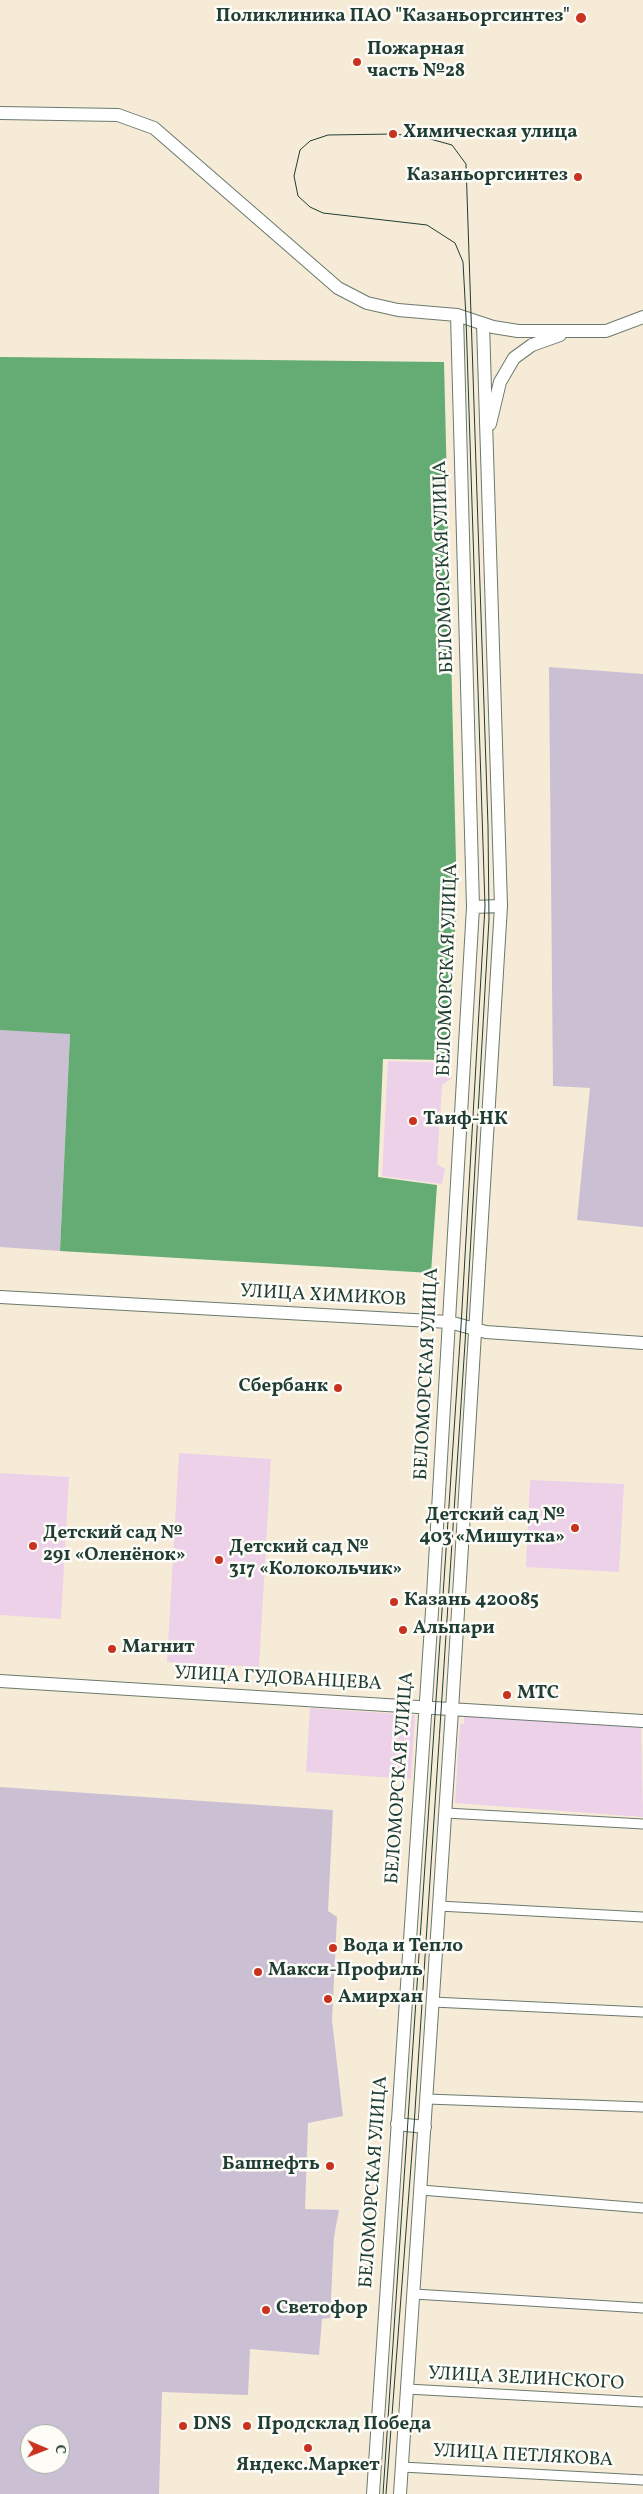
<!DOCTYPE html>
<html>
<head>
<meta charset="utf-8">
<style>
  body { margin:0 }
  #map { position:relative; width:643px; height:2494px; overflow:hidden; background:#f6ebd7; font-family:Vollkorn,serif }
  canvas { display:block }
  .north { position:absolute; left:20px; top:2424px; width:50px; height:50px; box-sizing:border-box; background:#fdfcf7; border:1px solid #a4b0a9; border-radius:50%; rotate:91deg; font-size:14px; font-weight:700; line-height:20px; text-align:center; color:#1f3d34 }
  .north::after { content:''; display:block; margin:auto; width:18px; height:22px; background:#c8321e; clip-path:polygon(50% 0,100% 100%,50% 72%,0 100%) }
</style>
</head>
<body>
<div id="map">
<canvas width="643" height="2494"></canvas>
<div class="north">С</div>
</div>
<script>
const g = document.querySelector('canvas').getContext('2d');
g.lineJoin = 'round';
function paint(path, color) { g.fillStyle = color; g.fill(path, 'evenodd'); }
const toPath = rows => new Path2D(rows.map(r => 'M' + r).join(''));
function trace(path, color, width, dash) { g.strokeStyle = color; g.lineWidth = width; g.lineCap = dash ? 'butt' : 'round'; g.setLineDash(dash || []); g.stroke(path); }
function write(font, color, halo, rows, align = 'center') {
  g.font = font + ' Vollkorn,serif'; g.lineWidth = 5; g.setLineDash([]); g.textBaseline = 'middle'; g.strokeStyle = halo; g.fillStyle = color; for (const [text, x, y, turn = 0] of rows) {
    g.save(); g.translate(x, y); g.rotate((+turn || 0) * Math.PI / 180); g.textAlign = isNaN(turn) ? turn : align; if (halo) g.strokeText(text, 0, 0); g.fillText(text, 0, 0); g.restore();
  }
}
paint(toPath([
  [388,1061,447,1063,452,1078,442,1085,437,1164,445,1169,442,1184,382,1176],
  [179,1453,271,1459,259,1667,167,1662],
  [0,1473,69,1477,61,1619,0,1615],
  [530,1480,624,1484,619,1572,526,1567],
  [310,1708,415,1715,411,1779,306,1772],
  [464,1716,641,1727,643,1817,455,1803,460,1724,464,1724]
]), '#ecd1e9');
paint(toPath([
  [549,667,643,674,643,1227,577,1220,590,1088,553,1086],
  [0,1030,70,1033,60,1251,0,1247],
  [0,1787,333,1810,328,1911,337,1917,332,2020,343,2116,308,2123,305,2209,339,2210,334,2237,330,2318,322,2319,319,2355,250,2349,248,2395,162,2392,159,2494,0,2494],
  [30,2434,60,2434,60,2464,30,2464]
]), '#cbbfd4');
paint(toPath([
  [0,357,444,362,457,902,446,1060,383,1059,378,1177,437,1185,431,1273,60,1251,70,1034,0,1030]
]), '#64ac73');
const street = toPath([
  [446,1813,643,1824],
  [439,1906,643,1917],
  [433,2002,643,2012],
  [427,2099,643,2107],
  [421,2190,643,2208],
  [414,2294,643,2308],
  [407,2389,643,2402],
  [402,2467,643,2480]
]);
const secondary = toPath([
  [0,113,118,115,154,128,338,288,367,303,398,310,457,315,493,327,518,331,606,331,643,317],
  [490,424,500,382,514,358,532,345,560,335],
  [473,907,501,906],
  [0,1297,449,1322,486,1332,643,1343],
  [0,1681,643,1721],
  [397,2124,425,2127],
  [373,2494,433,1596,473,907,457,315],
  [400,2494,452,1710,501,906,483,324]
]);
trace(street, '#6a7a6d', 11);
trace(secondary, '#6a7a6d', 14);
trace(street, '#fff', 9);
trace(secondary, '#fff', 12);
trace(toPath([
  [383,2494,461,1326,485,906,466,318,463,262,455,243,427,225,323,213,310,207,298,196,294,176,300,150,310,141,328,135,393,134,423,137,452,145,466,164,488,826,489,919,465,1343,414,2126,386,2494]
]), '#1f3d34', 1);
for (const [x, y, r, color] of [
  [581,18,6,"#c8321e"],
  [357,62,5,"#c8321e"],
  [393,134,5,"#c8321e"],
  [578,177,5,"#c8321e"],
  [413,1121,5,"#c8321e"],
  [338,1388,5,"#c8321e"],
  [575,1528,5,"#c8321e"],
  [33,1546,5,"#c8321e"],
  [219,1560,5,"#c8321e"],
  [394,1602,5,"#c8321e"],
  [403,1630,5,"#c8321e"],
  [112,1649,5,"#c8321e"],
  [507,1695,5,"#c8321e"],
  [333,1948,5,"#c8321e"],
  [258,1972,5,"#c8321e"],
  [328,1999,5,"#c8321e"],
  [330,2166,5,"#c8321e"],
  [266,2310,5,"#c8321e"],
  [183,2426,5,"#c8321e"],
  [247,2426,5,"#c8321e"],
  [308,2448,5,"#c8321e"]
]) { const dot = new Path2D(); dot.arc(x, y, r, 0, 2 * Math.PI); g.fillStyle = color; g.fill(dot); trace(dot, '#fdfcf7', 2); }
write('bold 19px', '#1f3d34', '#fdfcf7', [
  ["Поликлиника ПАО \"Казаньоргсинтез\"",570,18,"right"],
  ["Пожарная",367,51],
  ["часть №28",367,73],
  ["Химическая улица",403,134],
  ["Казаньоргсинтез",568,177,"right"],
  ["Таиф-НК",423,1121],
  ["Сбербанк",328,1388,"right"],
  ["Детский сад №",565,1517,"right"],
  ["403 «Мишутка»",565,1539,"right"],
  ["Детский сад №",43,1535],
  ["291 «Оленёнок»",43,1557],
  ["Детский сад №",229,1549],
  ["317 «Колокольчик»",229,1571],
  ["Казань 420085",404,1602],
  ["Альпари",413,1630],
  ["Магнит",122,1649],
  ["МТС",517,1695],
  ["Вода и Тепло",343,1948],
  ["Макси-Профиль",268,1972],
  ["Амирхан",338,1999],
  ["Башнефть",320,2166,"right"],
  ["Светофор",276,2310],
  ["DNS",193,2426],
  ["Продсклад Победа",257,2426],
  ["Яндекс.Маркет",308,2467,"center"]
], 'left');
write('19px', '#1f3d34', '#fdfcf7', [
  ["БЕЛОМОРСКАЯ УЛИЦА",445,567,-92],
  ["БЕЛОМОРСКАЯ УЛИЦА",449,970,-88],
  ["УЛИЦА ХИМИКОВ",323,1297,3],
  ["БЕЛОМОРСКАЯ УЛИЦА",428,1374,-87],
  ["УЛИЦА ГУДОВАНЦЕВА",278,1680,3],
  ["БЕЛОМОРСКАЯ УЛИЦА",401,1778,-86],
  ["БЕЛОМОРСКАЯ УЛИЦА",375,2182,-86],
  ["УЛИЦА ЗЕЛИНСКОГО",526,2380,3],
  ["УЛИЦА ПЕТЛЯКОВА",523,2457,3]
]);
</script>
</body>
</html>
